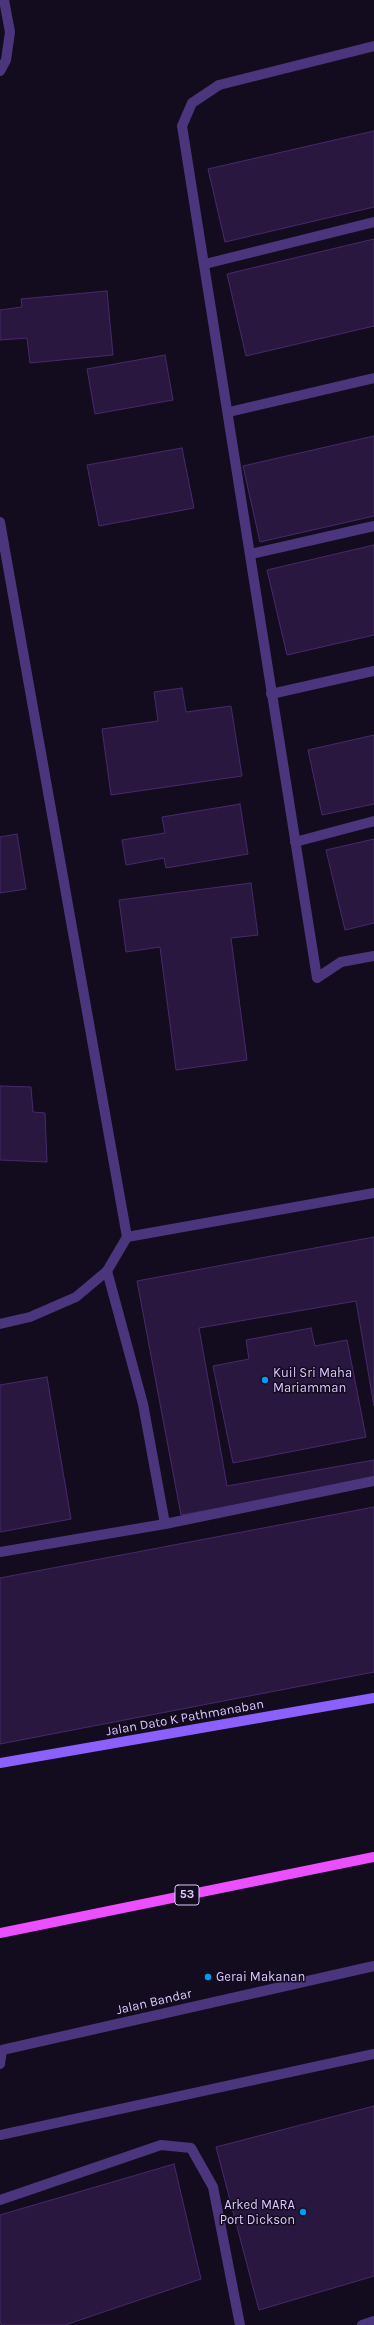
<!DOCTYPE html>
<html>
<head>
<meta charset="utf-8">
<style>
  body { margin:0 }
  canvas { display:block; background:#130c1e }
</style>
</head>
<body>
<canvas width="374" height="2325"></canvas>
<script>
const g = document.querySelector('canvas').getContext('2d');
g.lineJoin = 'round';
function paint(path, color) { g.fillStyle = color; g.fill(path, 'evenodd'); }
const toPath = rows => new Path2D(rows.map(r => 'M' + r).join(''));
function trace(path, color, width, dash) { g.strokeStyle = color; g.lineWidth = width; g.lineCap = dash ? 'butt' : 'round'; g.setLineDash(dash || []); g.stroke(path); }
function write(font, color, halo, rows, align = 'center') {
  g.font = font + ' Karla,sans-serif'; g.lineWidth = 3; g.setLineDash([]); g.textBaseline = 'middle'; g.strokeStyle = halo; g.fillStyle = color; for (const [text, x, y, turn = 0] of rows) {
    g.save(); g.translate(x, y); g.rotate((+turn || 0) * Math.PI / 180); g.textAlign = isNaN(turn) ? turn : align; if (halo) g.strokeText(text, 0, 0); g.fillText(text, 0, 0); g.restore();
  }
}
const building = toPath([
  [374,131,374,207,225,242,208,169,374,131],
  [374,239,374,326,246,356,227,274,374,239],
  [107,291,113,355,30,363,27,338,0,340,0,310,22,307,21,299,107,291],
  [165,355,173,400,95,414,87,369,165,355],
  [374,436,374,516,260,542,243,466,374,436],
  [182,448,194,508,99,526,87,465,182,448],
  [374,545,374,635,287,655,267,570,374,545],
  [182,688,186,712,231,706,242,776,111,795,102,729,158,721,154,692,182,688],
  [374,735,374,804,322,815,308,750,374,735],
  [240,804,248,854,166,868,164,858,126,865,122,840,165,833,162,817,240,804],
  [17,834,26,889,0,893,0,837,17,834],
  [374,839,374,923,345,930,326,850,374,839],
  [251,883,258,935,231,938,247,1060,176,1070,160,947,126,952,119,900,251,883],
  [0,1086,31,1087,33,1112,45,1113,47,1162,0,1160,0,1086],
  [374,1237,374,1406,356,1301,199,1328,227,1486,374,1460,374,1480,181,1515,137,1281,374,1237],
  [311,1328,315,1346,347,1340,366,1437,233,1463,213,1366,249,1359,246,1340,311,1328],
  [47,1377,71,1519,0,1532,0,1385,47,1377],
  [374,1507,374,1672,0,1744,0,1578,374,1507],
  [374,2106,374,2276,259,2310,216,2147,374,2106],
  [174,2164,201,2279,65,2325,2,2325,0,2323,0,2215,174,2164]
]);
paint(building, '#29173f');
trace(building, '#47296b', 1);
trace(toPath([
  [0,71,6,60,10,32,4,0],
  [219,85,192,103,182,126,317,978,341,962],
  [205,264,374,222],
  [251,554,374,526],
  [295,842,374,821],
  [107,1271,143,1404,165,1524],
  [0,1552,165,1524,374,1481],
  [0,2200,161,2145,191,2148,213,2187,240,2325]
]), '#4b367d', 10);
trace(toPath([
  [219,85,374,46],
  [229,412,374,378],
  [0,522,127,1237,107,1271,76,1297,30,1317,0,1324],
  [271,694,374,671],
  [341,962,374,956],
  [127,1237,374,1193],
  [0,2064,2,2050,374,1966],
  [0,2135,374,2054],
  [362,2325,374,2321]
]), '#4b367d', 10);
trace(toPath([
  [0,1763,374,1698]
]), '#8c5fff', 10);
trace(toPath([
  [0,1933,374,1857]
]), '#eb4fff', 10);
for (const [x, y, r, color] of [
  [265,1380,4,"#009cf3"],
  [208,1977,4,"#009cf3"],
  [303,2212,4,"#009cf3"]
]) { const dot = new Path2D(); dot.arc(x, y, r, 0, 2 * Math.PI); g.fillStyle = color; g.fill(dot); trace(dot, '#130c1e', 1.5); }
for (const [x, y, w] of [
  [187,1895,24]
]) { const box = new Path2D(); box.roundRect(x - w / 2, y - 10, w, 20, 3); g.fillStyle = '#130c1e'; g.fill(box); trace(box, '#ddc8ff', 1); }
write('bold 12px', '#ddc8ff', null, [
  ["53",187,1895]
]);
write('13px', '#ddc8ff', '#130c1e', [
  ["Kuil Sri Maha",273,1373],
  ["Mariamman",273,1388],
  ["Gerai Makanan",216,1977],
  ["Arked MARA",295,2205,"right"],
  ["Port Dickson",295,2220,"right"]
], 'left');
write('13px', '#ddc8ff', '#130c1e', [
  ["Jalan Dato K Pathmanaban",185,1718,-10],
  ["Jalan Bandar",154,2002,-13]
]);
</script>
</body>
</html>
